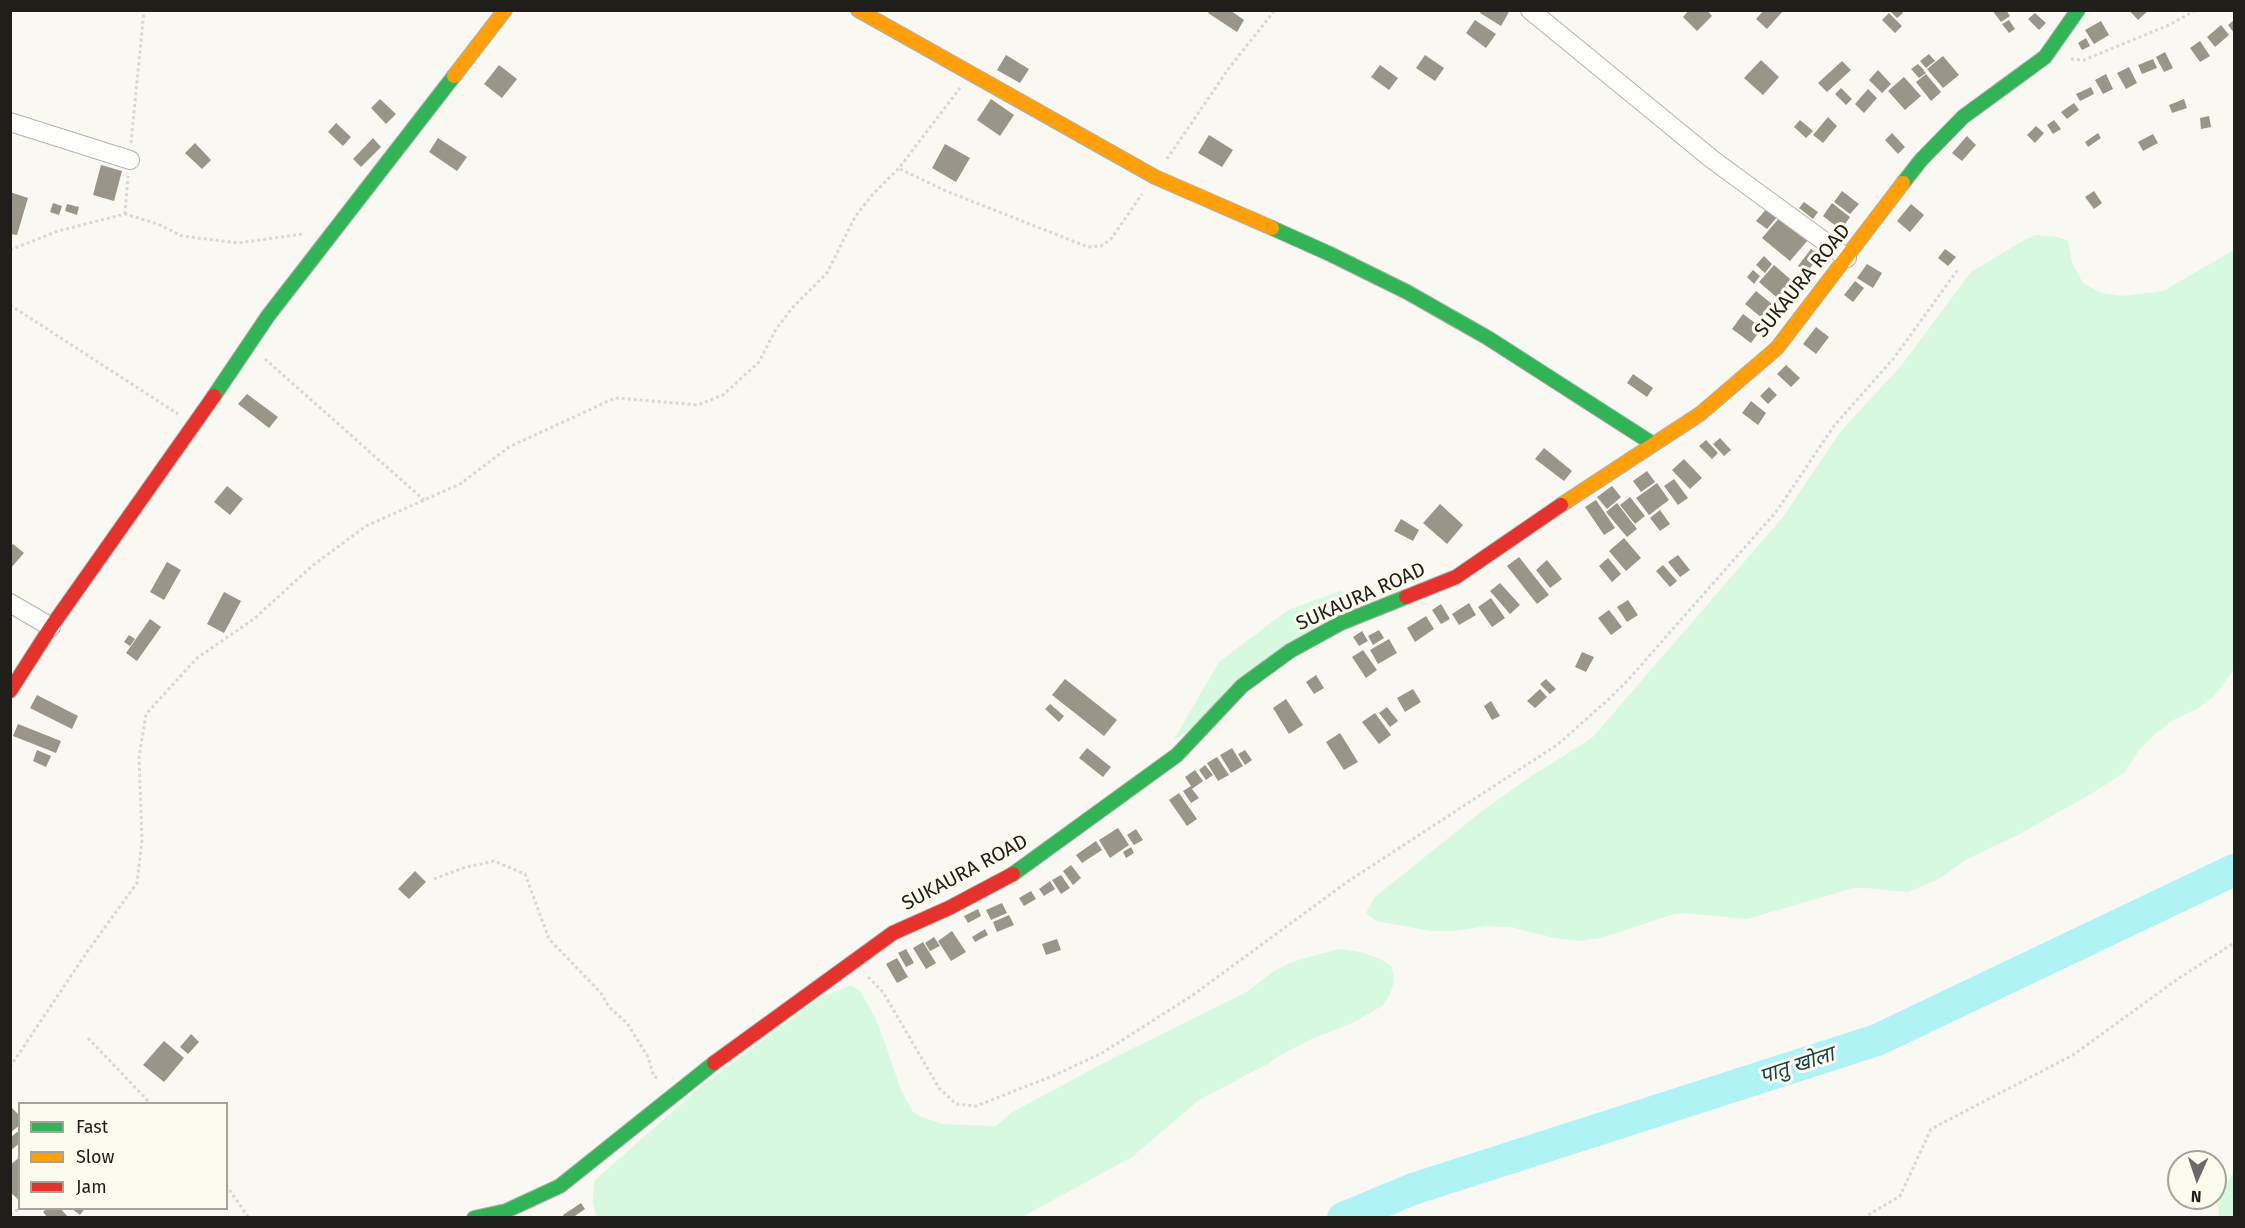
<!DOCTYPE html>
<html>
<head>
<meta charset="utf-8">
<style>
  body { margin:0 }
  #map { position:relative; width:2245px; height:1228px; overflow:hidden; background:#faf8f2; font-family:"Fira Sans",sans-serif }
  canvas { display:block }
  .frame { position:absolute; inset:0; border:12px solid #1f1e1a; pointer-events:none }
  .legend { position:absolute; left:18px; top:1102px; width:210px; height:108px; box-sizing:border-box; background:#fdfaee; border:2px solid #a4a299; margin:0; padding:8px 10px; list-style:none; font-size:18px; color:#1f1e1a }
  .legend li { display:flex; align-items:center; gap:12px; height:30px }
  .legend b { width:30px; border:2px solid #a4a299 }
  .north { position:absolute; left:2167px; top:1150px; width:60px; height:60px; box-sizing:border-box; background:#fdfaee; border:2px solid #a4a299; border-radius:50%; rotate:183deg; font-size:16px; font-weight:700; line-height:24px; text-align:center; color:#1f1e1a }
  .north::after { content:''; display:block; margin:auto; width:21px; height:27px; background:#6c6a66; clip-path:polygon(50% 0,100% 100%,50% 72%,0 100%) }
</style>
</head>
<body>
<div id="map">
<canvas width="2245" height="1228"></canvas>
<div class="frame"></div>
<ul class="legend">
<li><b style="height:8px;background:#30b455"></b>Fast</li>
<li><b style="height:8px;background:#ff9f0a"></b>Slow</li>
<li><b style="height:8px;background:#e5322d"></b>Jam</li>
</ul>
<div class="north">N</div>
</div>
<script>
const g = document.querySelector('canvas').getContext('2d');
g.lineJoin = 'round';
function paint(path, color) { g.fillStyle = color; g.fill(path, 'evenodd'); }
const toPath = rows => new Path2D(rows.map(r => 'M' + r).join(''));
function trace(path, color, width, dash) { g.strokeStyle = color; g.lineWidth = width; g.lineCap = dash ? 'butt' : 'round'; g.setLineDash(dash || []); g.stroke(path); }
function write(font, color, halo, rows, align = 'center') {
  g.font = font + ' "Fira Sans","Noto Sans Devanagari",sans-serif'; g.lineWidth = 6; g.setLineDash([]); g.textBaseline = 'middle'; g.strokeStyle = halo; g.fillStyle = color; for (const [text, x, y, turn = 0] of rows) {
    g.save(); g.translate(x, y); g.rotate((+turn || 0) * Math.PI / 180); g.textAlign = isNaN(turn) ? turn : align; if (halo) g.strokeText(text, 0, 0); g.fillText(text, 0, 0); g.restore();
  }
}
paint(toPath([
  [2036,235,2058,237,2068,241,2072,263,2083,283,2101,293,2122,296,2163,291,2234,250,2234,669,2215,695,2197,709,2175,719,2156,733,2139,750,2124,773,2091,794,2016,836,1967,859,1939,879,1908,892,1866,888,1854,888,1747,919,1684,913,1671,915,1601,938,1578,941,1554,938,1510,927,1487,926,1454,931,1431,931,1376,921,1366,913,1375,897,1486,808,1530,777,1592,738,1783,517,1841,431,1901,366,1971,272,2026,239],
  [1340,591,1375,600,1173,741,1219,662,1288,610],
  [1339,949,1361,952,1383,960,1391,966,1394,977,1393,986,1389,996,1382,1006,1352,1023,1309,1040,1277,1057,1269,1063,1199,1100,1132,1157,1022,1217,596,1217,593,1202,594,1181,698,1089,818,999,851,985,860,991,876,1019,902,1092,913,1112,922,1117,942,1124,996,1126,1011,1113,1113,1058,1245,993,1274,971,1294,961],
  [2234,1160,2234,1217,2219,1217,2218,1200,2233,1173]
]), '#d6f9e0');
trace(toPath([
  [1343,1218,1413,1189,1877,1040,2234,870]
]), '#aff3f5', 32);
paint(toPath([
  [1210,10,1230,10,1244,20,1237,32,1208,13],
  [1482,10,1510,10,1501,26,1480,13],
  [1689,10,1707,10,1712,16,1697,31,1683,17],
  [1764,10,1784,10,1767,29,1756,19],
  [1892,10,1900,10,1903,13,1897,18,1891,12],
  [1992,10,2006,10,2010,16,2001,22],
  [2129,10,2149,10,2138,20],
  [1889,13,1902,26,1895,33,1882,20],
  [2035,13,2046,23,2039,30,2028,19],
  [1475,20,1496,34,1486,48,1466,33],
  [2009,20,2015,29,2009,33,2002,24],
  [2234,20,2234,33,2228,25],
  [2101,21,2109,35,2094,44,2085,30],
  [2221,25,2229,35,2215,47,2207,37],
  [2086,38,2090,46,2082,50,2078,43],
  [2200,41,2210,56,2200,62,2190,48],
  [2165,52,2173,68,2164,72,2156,57],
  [1929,54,1935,61,1926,68,1920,61],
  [1006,55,1029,69,1020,83,997,70],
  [1425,55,1444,68,1435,81,1416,68],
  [1943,56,1959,75,1943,88,1927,69],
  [2153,59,2157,68,2142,74,2138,65],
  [1761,60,1779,77,1763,95,1744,78],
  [1842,61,1851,70,1827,92,1818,83],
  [1918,64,1924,70,1923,72,1924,71,1926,73,1919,78,1911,69],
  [499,65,517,79,502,98,484,84],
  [1380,65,1398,78,1389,90,1371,77],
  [2129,67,2137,83,2126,89,2117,73],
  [1878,70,1891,84,1882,93,1869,80],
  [1926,74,1941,92,1931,101,1916,82],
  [2106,74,2113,89,2103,94,2095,80],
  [1904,77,1921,96,1905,110,1888,91],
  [2091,87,2094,94,2080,101,2076,94],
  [1841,88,1852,99,1846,105,1835,94],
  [1868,89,1877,98,1864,113,1855,104],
  [380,99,396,114,386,124,371,108],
  [991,99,1014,115,1000,136,977,120],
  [2184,99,2187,108,2172,113,2169,105],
  [2074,103,2079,110,2067,119,2061,112],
  [2209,116,2211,127,2201,129,2200,118],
  [1828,117,1837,126,1823,143,1813,135],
  [1800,120,1813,131,1806,138,1794,127],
  [2054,120,2061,129,2053,134,2047,125],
  [336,123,351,137,343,146,328,132],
  [2036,126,2044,133,2035,143,2027,135],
  [1892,133,1905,147,1898,154,1885,140],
  [2098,133,2101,138,2088,147,2085,142],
  [2153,134,2158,143,2143,151,2138,142],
  [1209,135,1233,150,1222,167,1198,153],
  [1967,136,1976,145,1962,161,1952,153],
  [373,138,381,147,361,167,353,159],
  [438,138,467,157,457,171,429,152],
  [195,143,211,160,202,169,185,153],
  [945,144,970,158,956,182,932,168],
  [101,165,122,171,114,201,93,195],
  [1842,191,1859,204,1850,214,1834,202],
  [2094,191,2102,203,2094,209,2085,197],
  [10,192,28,198,17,235,10,234],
  [1804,202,1818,212,1813,219,1799,208],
  [53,203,62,206,59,215,50,212],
  [1832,203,1850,217,1841,230,1823,216],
  [67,204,79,207,77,215,65,211],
  [1911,204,1924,215,1910,232,1897,221],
  [1768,207,1778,216,1767,229,1756,221],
  [1780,217,1808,240,1790,261,1762,238],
  [1811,249,1820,255,1807,272,1798,266],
  [1945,249,1956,257,1948,266,1938,258],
  [1764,256,1772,264,1765,273,1756,265],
  [1867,264,1882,273,1873,288,1857,278],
  [1774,265,1797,285,1782,302,1759,282],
  [1753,270,1760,276,1754,284,1747,277],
  [1855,281,1864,288,1853,302,1844,295],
  [1756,291,1773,305,1762,318,1745,304],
  [1743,314,1762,328,1751,343,1732,329],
  [1816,327,1829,337,1816,354,1803,344],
  [1786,365,1800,378,1791,387,1777,374],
  [1633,374,1653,388,1647,397,1627,383],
  [1769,387,1777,395,1768,404,1760,396],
  [247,394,278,417,269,428,238,404],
  [1751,401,1766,413,1758,425,1742,413],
  [1720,438,1731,450,1724,456,1713,444],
  [1706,440,1718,453,1712,459,1699,446],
  [1544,448,1572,471,1564,481,1535,459],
  [1684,459,1702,478,1690,489,1672,470],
  [1647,471,1655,482,1641,492,1633,481],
  [1674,479,1688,498,1678,505,1664,486],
  [1657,483,1669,500,1649,515,1636,498],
  [227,486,243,499,230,515,214,502],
  [1612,486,1621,497,1607,509,1597,497],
  [1630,497,1645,516,1635,524,1620,505],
  [1596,500,1615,528,1604,535,1585,507],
  [1617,503,1637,529,1627,537,1606,512],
  [1440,504,1463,525,1447,544,1423,523],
  [1660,510,1670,524,1660,531,1650,518],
  [1401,519,1419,530,1413,541,1394,531],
  [1624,538,1641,558,1626,571,1609,551],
  [13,544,24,553,10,569,10,547],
  [1678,555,1690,570,1680,577,1668,562],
  [1519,557,1549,595,1537,604,1507,566],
  [1608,558,1621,574,1612,582,1599,566],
  [1547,560,1562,579,1550,588,1536,570],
  [167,562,181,570,164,600,150,592],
  [1663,565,1677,581,1670,587,1656,571],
  [1500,583,1520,605,1510,614,1490,591],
  [224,592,241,601,224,633,207,624],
  [1491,598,1505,618,1492,627,1478,607],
  [1628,600,1638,615,1627,622,1617,607],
  [1469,603,1476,615,1459,625,1452,614],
  [1441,604,1450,619,1441,624,1432,610],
  [1609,610,1622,627,1611,635,1598,618],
  [1426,616,1434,629,1415,642,1407,628],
  [150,619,161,627,137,661,126,653],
  [1379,630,1384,638,1373,645,1368,636],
  [1362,631,1368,641,1359,646,1353,637],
  [129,635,135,639,130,646,124,642],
  [1389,639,1397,653,1378,664,1370,650],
  [1363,650,1377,670,1366,678,1352,657],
  [1582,652,1594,657,1586,672,1575,667],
  [1316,675,1324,688,1314,694,1306,682],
  [1065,679,1117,720,1104,736,1052,695],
  [1546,679,1556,689,1550,694,1540,684],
  [1413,689,1421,702,1405,712,1397,698],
  [1540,689,1547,697,1535,708,1527,701],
  [37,695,78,716,72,729,30,708],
  [1286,699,1303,725,1289,734,1273,708],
  [1491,701,1500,716,1492,720,1484,706],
  [1050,704,1064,716,1059,722,1045,709],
  [1387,707,1398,721,1390,727,1379,713],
  [1375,713,1391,735,1379,744,1362,722],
  [18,724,61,741,56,753,13,736],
  [1340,733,1358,762,1344,770,1326,742],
  [1087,748,1111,767,1103,777,1079,758],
  [1232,748,1243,766,1231,773,1220,755],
  [37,750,51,756,46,767,33,761],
  [1245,750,1252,760,1245,765,1238,754],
  [1217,757,1229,775,1218,781,1207,763],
  [1205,765,1213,775,1206,780,1199,770],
  [1195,770,1203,781,1192,789,1199,798,1191,803,1183,791,1191,786,1185,777],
  [1179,793,1197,819,1187,826,1169,800],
  [1118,828,1129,845,1110,858,1099,840],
  [1136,829,1143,840,1134,845,1127,835],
  [1096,841,1102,850,1082,863,1076,855],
  [1131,847,1134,853,1126,858,1123,852],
  [1071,865,1081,878,1073,885,1063,871],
  [415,871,426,882,409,899,398,889],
  [1061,875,1070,888,1061,894,1052,880],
  [1050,881,1055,889,1044,896,1039,889],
  [1031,891,1036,899,1024,906,1019,898],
  [1002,903,1007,913,991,920,986,910],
  [978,909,981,916,968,923,964,916],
  [1009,915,1014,925,997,932,993,922],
  [985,929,988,935,975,942,972,937],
  [952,931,966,952,951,961,938,941],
  [934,937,940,946,930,951,925,943],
  [1057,939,1061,950,1046,955,1042,944],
  [923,942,936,963,926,969,913,948],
  [906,949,914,963,906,967,898,953],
  [897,958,908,977,897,983,886,964],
  [191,1034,199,1042,188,1054,180,1047],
  [164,1041,184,1058,164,1082,143,1065],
  [10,1106,20,1116,20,1125,10,1133],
  [17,1132,20,1134,20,1143,10,1151,10,1138],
  [20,1157,20,1201,10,1192,10,1165],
  [581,1203,585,1209,572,1218,564,1218,563,1215],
  [47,1208,60,1208,69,1218,48,1218,43,1212],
  [71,1208,85,1208,80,1215]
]), '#999588');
const street = toPath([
  [1530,10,1713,160,1847,258],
  [10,122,130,160],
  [10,603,51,627]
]);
const fast = toPath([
  [1903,183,1921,160,1963,117,2045,57,2078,10],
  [1272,228,1330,254,1407,292,1488,338,1653,444],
  [214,396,268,316,454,76],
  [1013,874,1177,755,1242,686,1290,651,1341,623,1406,597],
  [474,1218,506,1211,560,1186,714,1063]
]);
const slow = toPath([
  [858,10,1155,177,1272,228],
  [454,76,505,10],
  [1561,505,1700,414,1777,348,1903,183]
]);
const jam = toPath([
  [1406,597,1456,577,1561,505],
  [10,691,51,627,214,396],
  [714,1063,893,933,949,908,1013,874]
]);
trace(street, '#b2b1ac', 20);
trace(fast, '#b2b1ac', 16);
trace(slow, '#b2b1ac', 16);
trace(jam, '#b2b1ac', 16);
trace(toPath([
  [2071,59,2084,60,2169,25,2196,10],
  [131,143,144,10],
  [1167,159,1229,68,1275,10],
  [900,169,946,191,1088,247,1101,246,1111,239,1142,194],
  [125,214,128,176],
  [10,250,58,231,125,214,158,224,182,236,238,243,303,234],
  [10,305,178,414],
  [265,359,424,500],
  [434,879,463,868,494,861,525,874,549,939,601,993,609,1007,627,1023,648,1057,654,1077,660,1078],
  [868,977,883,992,939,1088,956,1104,976,1106,1055,1075,1102,1053,1193,995,1347,882,1557,745,1610,698,1628,680,1776,512,1834,426,1894,358,1959,268],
  [88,1038,151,1104],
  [10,1067,87,952,137,883,142,840,139,757,146,714,197,658,255,618,312,566,366,526,460,484,509,447,615,398,698,405,723,395,759,362,776,329,793,307,827,273,855,217,872,195,899,168,960,88],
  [226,1185,249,1218],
  [10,1214,21,1208],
  [1863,1218,1900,1196,1931,1129,2073,1055,2179,978,2234,943]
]), '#d7d7d5', 3, [3, 3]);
trace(street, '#fefefd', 18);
trace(fast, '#30b455', 14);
trace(slow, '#ff9f0a', 14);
trace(jam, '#e5322d', 14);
write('20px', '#1f1e1a', '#fdfaee', [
  ["SUKAURA ROAD",1803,281,-51],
  ["SUKAURA ROAD",1361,597,-24],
  ["SUKAURA ROAD",965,873,-28]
]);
write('italic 21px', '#164446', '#fdfaee', [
  ["पातु खोला",1797,1066,-18]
]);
</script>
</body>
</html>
